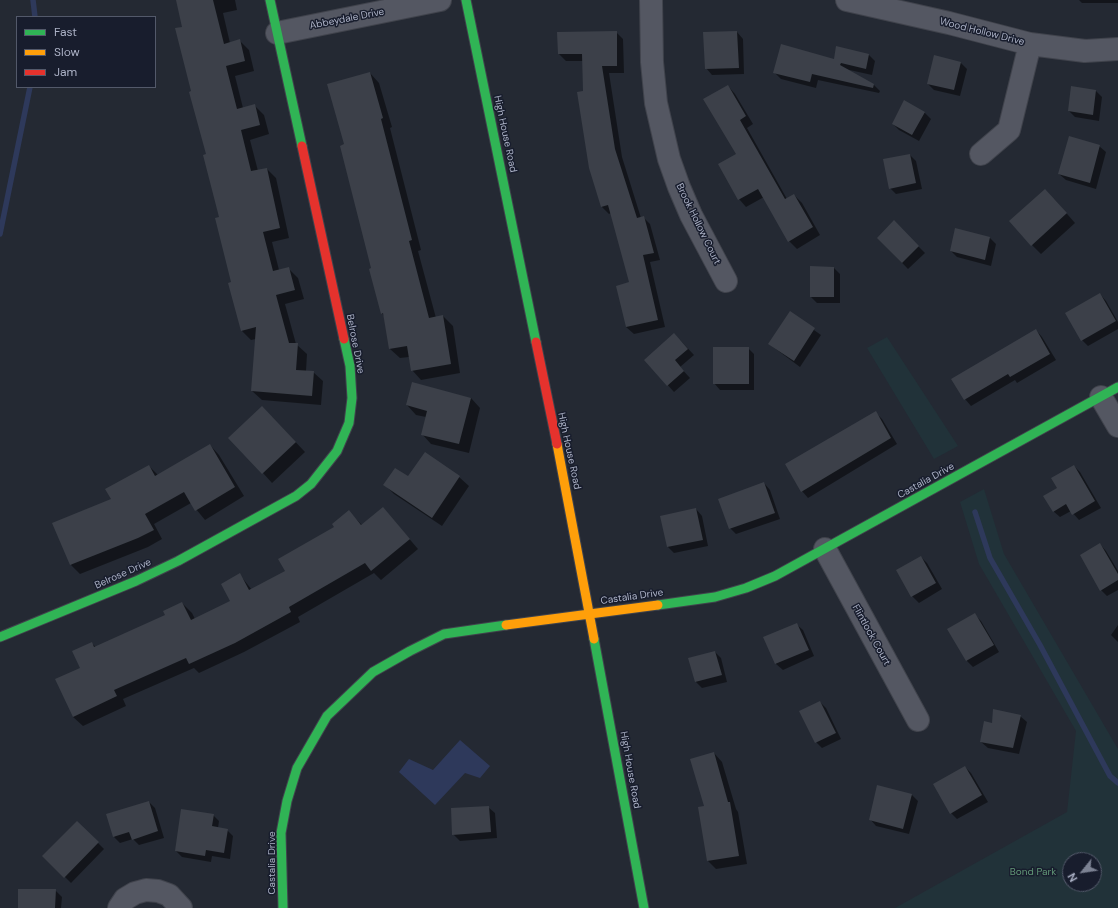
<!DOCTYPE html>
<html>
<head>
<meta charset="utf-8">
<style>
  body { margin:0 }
  #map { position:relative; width:1118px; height:908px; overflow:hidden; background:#242933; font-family:"DM Sans",sans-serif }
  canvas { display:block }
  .legend { position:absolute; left:16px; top:16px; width:140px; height:72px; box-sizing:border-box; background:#181d2d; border:1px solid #53596a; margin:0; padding:5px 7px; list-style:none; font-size:12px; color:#acb2c6 }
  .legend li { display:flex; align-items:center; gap:8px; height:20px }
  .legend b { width:20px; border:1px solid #53596a }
  .north { position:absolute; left:1062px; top:852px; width:40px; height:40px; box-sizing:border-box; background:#181d2d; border:1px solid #53596a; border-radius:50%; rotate:240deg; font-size:11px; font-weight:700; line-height:16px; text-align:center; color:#acb2c6 }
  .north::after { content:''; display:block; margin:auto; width:14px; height:18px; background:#7c8293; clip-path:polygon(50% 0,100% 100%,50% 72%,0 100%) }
</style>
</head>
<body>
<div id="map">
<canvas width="1118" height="908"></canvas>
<ul class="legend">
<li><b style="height:5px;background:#30b455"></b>Fast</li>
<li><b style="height:5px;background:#ff9f0a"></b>Slow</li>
<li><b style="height:5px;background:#e5322d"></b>Jam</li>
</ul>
<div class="north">N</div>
</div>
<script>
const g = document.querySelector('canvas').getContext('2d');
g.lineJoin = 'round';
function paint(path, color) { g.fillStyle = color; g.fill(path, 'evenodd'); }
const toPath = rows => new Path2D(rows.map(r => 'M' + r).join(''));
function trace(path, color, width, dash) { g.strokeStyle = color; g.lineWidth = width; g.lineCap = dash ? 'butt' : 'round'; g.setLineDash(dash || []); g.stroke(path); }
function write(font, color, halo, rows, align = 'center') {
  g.font = font + ' "DM Sans",sans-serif'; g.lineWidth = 3; g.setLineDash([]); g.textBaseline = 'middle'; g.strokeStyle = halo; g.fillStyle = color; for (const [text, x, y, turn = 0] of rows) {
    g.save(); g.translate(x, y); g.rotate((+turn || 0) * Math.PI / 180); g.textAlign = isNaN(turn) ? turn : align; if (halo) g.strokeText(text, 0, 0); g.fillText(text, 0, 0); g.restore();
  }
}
paint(toPath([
  [887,337,958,446,934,459,867,348],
  [984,489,1004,554,1118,749,1118,908,895,908,1067,812,1076,731,979,564,960,502],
  [1070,860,1094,860,1094,884,1070,884]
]), '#213239');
paint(toPath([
  [460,740,490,766,480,778,465,773,435,805,399,772,409,759,433,770]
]), '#2e395b');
paint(toPath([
  [177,0,235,0,237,10,223,13,230,43,240,41,249,50,254,71,235,76,243,108,254,105,264,115,269,134,250,140,258,171,267,169,276,178,289,238,272,242,279,270,288,268,298,278,304,299,285,304,296,344,307,354,306,371,313,372,323,381,321,405,262,400,252,391,256,339,251,340,242,331,208,155,193,92,184,27],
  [1079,0,1118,0,1118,3,1082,3],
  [616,32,623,39,624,73,609,73,622,157,641,218,643,217,650,224,660,260,650,262,665,327,634,334,626,327,631,283,611,213,609,214,602,207,590,168,584,92,584,61,566,61,559,54],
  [737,32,743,39,744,74,712,75,706,68],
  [869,55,875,61,872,75,845,69,874,85,880,91,879,93,818,80,816,88,781,79,774,72],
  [960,62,967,69,960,96,934,90,928,84],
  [370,73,379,83,392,127,390,128,421,250,418,251,436,318,443,316,453,326,460,373,421,380,412,370,409,357,400,358,390,349,384,316,382,313,345,145],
  [728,86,735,94,753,124,747,128,787,199,794,195,802,203,820,235,797,249,789,241,764,197,746,207,739,199,737,155],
  [1096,91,1102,97,1099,121,1075,117,1069,111],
  [924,112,931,119,919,141,899,130,893,124],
  [1099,146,1106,152,1096,189,1066,180,1059,174],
  [910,155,916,161,922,189,896,194,890,188],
  [1054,199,1075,223,1041,254,1032,245],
  [894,222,925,253,908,269,878,238],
  [990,238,996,244,991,266,957,257,951,251],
  [834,268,840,274,840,303,817,303,811,297],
  [1100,294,1106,301,1118,322,1118,329,1088,346,1082,340],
  [790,313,821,335,800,367,769,344],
  [1036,330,1042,337,1056,360,1017,383,1015,380,971,406,965,399],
  [680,340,694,355,680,367,690,378,674,392,645,360],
  [748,348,754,354,754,390,720,390,714,383],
  [471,398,480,408,469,453,431,444,422,434,426,417,416,415,407,405],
  [876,413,882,419,897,444,808,498,802,491,787,464],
  [272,417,305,452,272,483,263,473],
  [210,445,219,455,244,496,205,520,191,503,154,524,162,539,148,547,80,574,71,565,112,500,149,466,158,475],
  [1074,466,1080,472,1101,508,1079,520,1071,511,1060,517,1053,511,1058,488],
  [459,477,469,486,442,526,394,494,385,485,409,478],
  [764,483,770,490,780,519,736,534,730,528],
  [383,508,418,549,381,580,374,573,298,617,300,622,244,652,199,673,194,668,123,699,126,706,83,726,73,717,81,668,91,643,96,647,167,616,182,603,192,613,195,619,231,602,240,575,252,590,286,571,336,527,349,512,362,525],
  [696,509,702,516,708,546,674,553,668,547,661,517],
  [1100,544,1106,551,1118,571,1118,590,1107,596,1101,590],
  [921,557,927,563,942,589,919,603,912,596,897,570],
  [975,615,981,621,999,652,973,667,967,661],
  [796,624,803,630,814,656,783,670,776,664,765,638],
  [1118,625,1118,642,1111,635],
  [715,652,721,658,727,682,702,688,696,682,690,658],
  [820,702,826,708,841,739,822,748,816,742],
  [1020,716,1027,722,1019,754,988,748,981,742,993,724],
  [714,753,722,762,736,809,738,812,747,864,716,869,708,861,705,807],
  [965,767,971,773,988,802,957,819,951,813],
  [912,795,918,801,909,834,876,826,870,819],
  [149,802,155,808,164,838,139,845,133,839,120,843,114,837],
  [488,807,495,813,497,838,460,841,453,834],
  [213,815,219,821,218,828,227,830,233,836,230,859,212,856,211,862,182,857,176,851],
  [77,822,104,849,71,883,44,856],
  [55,890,62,897,61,908,19,908]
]), '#0007');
trace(toPath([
  [33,0,35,17],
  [0,234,30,87],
  [975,512,990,558,1040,645,1110,776,1118,783]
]), '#2e395b', 5.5);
paint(toPath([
  [176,0,213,0,224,44,240,39,245,61,226,66,237,109,255,104,260,125,241,130,251,171,267,168,280,228,263,232,273,271,289,267,295,290,276,295,289,343,298,343,296,370,314,371,312,396,251,391,256,327,241,331,228,283,231,282,215,218,219,217,203,155,206,154,189,92,191,91,175,28,182,27],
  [617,31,617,66,602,66,615,149,637,218,644,216,654,253,643,255,658,320,626,327,616,286,629,282,608,205,601,207,589,168,577,92,583,91,582,54,558,54,557,32],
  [737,31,739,68,705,69,703,32],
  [781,44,834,59,836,46,869,54,866,69,841,63,840,65,874,84,873,88,812,74,810,82,773,73],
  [934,55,961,62,954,90,927,84],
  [370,72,383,118,381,119,412,240,409,241,429,318,443,315,451,364,411,371,407,346,389,349,383,313,381,314,369,269,371,268,340,146,344,144,327,84],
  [728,85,746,116,740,120,785,199,794,194,813,227,788,242,758,189,738,200,718,164,736,154,703,99],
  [1071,86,1096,90,1093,115,1068,111],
  [904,100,925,112,912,135,892,124],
  [1069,136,1100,145,1090,183,1058,174],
  [910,154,916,183,889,189,883,159],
  [1045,189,1067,213,1031,246,1009,221],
  [894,220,919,246,902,263,877,238],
  [955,228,990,237,985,260,950,251],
  [810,266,834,267,834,297,810,297],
  [1100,293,1116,321,1081,341,1065,313],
  [790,311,815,328,794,361,768,344],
  [1036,329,1050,354,1010,377,1008,374,964,400,951,379],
  [674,333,688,349,675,360,684,371,667,386,644,360],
  [713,347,749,347,749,384,713,384],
  [412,382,471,398,459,444,421,435,427,411,406,405],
  [262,406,296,442,262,474,228,438],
  [876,411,891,438,801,492,785,464],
  [210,444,235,487,195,511,184,492,145,514,154,530,138,538,70,565,52,523,111,499,105,489,149,465,155,476],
  [425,452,460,476,432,518,383,485,395,468,408,476],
  [1074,465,1095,501,1072,515,1066,504,1053,512,1043,496,1057,488,1051,478],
  [764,482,775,513,729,529,718,499],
  [383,507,410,539,371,571,365,563,289,607,291,612,235,643,189,664,186,658,114,690,117,696,73,717,55,679,80,668,72,651,92,642,94,647,165,615,163,611,182,602,191,620,230,601,221,584,240,573,249,590,285,571,278,559,334,527,332,524,349,510,361,525],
  [696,508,703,540,667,547,660,516],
  [1100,543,1118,574,1118,580,1100,591,1080,555],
  [921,556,936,583,911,597,896,570],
  [975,613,994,645,966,661,947,629],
  [797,623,809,650,775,664,763,637],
  [715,651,722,675,695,682,688,658],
  [820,701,836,733,815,743,799,711],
  [993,709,1021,715,1013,748,980,742,984,721,992,723],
  [714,752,728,802,730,802,739,856,707,861,698,807,704,806,690,759],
  [965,766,982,795,950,814,933,784],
  [877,785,912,794,903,829,869,820],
  [149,801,158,831,132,840,129,832,113,837,106,814],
  [489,806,491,832,452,835,451,808],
  [181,809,214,814,212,826,228,829,224,853,206,850,205,856,175,851],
  [77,821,99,842,64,878,42,856],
  [18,889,56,889,55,908,18,908]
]), '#3c4049');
const street = toPath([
  [651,0,652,62,656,103,669,159,679,187,691,215,726,281],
  [847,0,949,23,1030,44,1085,51,1118,49],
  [277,33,440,0],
  [981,154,1009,130,1030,44],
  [1101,397,1118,426],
  [825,549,918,720],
  [119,908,125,899,135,893,146,890,158,891,169,895,181,908]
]);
const fast = toPath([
  [270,0,302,146],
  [466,0,536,342],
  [658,605,715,597,746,588,775,576,1118,387],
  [0,637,136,581,178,561,296,496,311,484,337,451,349,423,352,398,350,366,344,339],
  [594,639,644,908],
  [283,908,281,833,287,801,297,768,327,716,373,672,410,651,444,634,506,625]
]);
const slow = toPath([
  [557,444,594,639],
  [506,625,658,605]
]);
const jam = toPath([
  [302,146,344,339],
  [536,342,557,444]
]);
trace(street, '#40434c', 24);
trace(fast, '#40434c', 11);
trace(slow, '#40434c', 11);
trace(jam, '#40434c', 11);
trace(street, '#545762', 22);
trace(fast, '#30b455', 9);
trace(slow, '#ff9f0a', 9);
trace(jam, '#e5322d', 9);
write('10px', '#acb2c6', '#181d2d', [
  ["Abbeydale Drive",347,19,-11],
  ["Wood Hollow Drive",982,32,14],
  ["High House Road",505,134,78],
  ["Brook Hollow Court",698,224,64],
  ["Belrose Drive",355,344,79],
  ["High House Road",569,451,78],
  ["Castalia Drive",926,481,-29],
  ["Belrose Drive",123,574,-24],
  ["Castalia Drive",632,597,-8],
  ["Flintlock Court",871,635,61],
  ["High House Road",630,770,80],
  ["Castalia Drive",272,863,-90]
]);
write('10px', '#629877', '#181d2d', [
  ["Bond Park",1033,872]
]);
</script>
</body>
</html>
